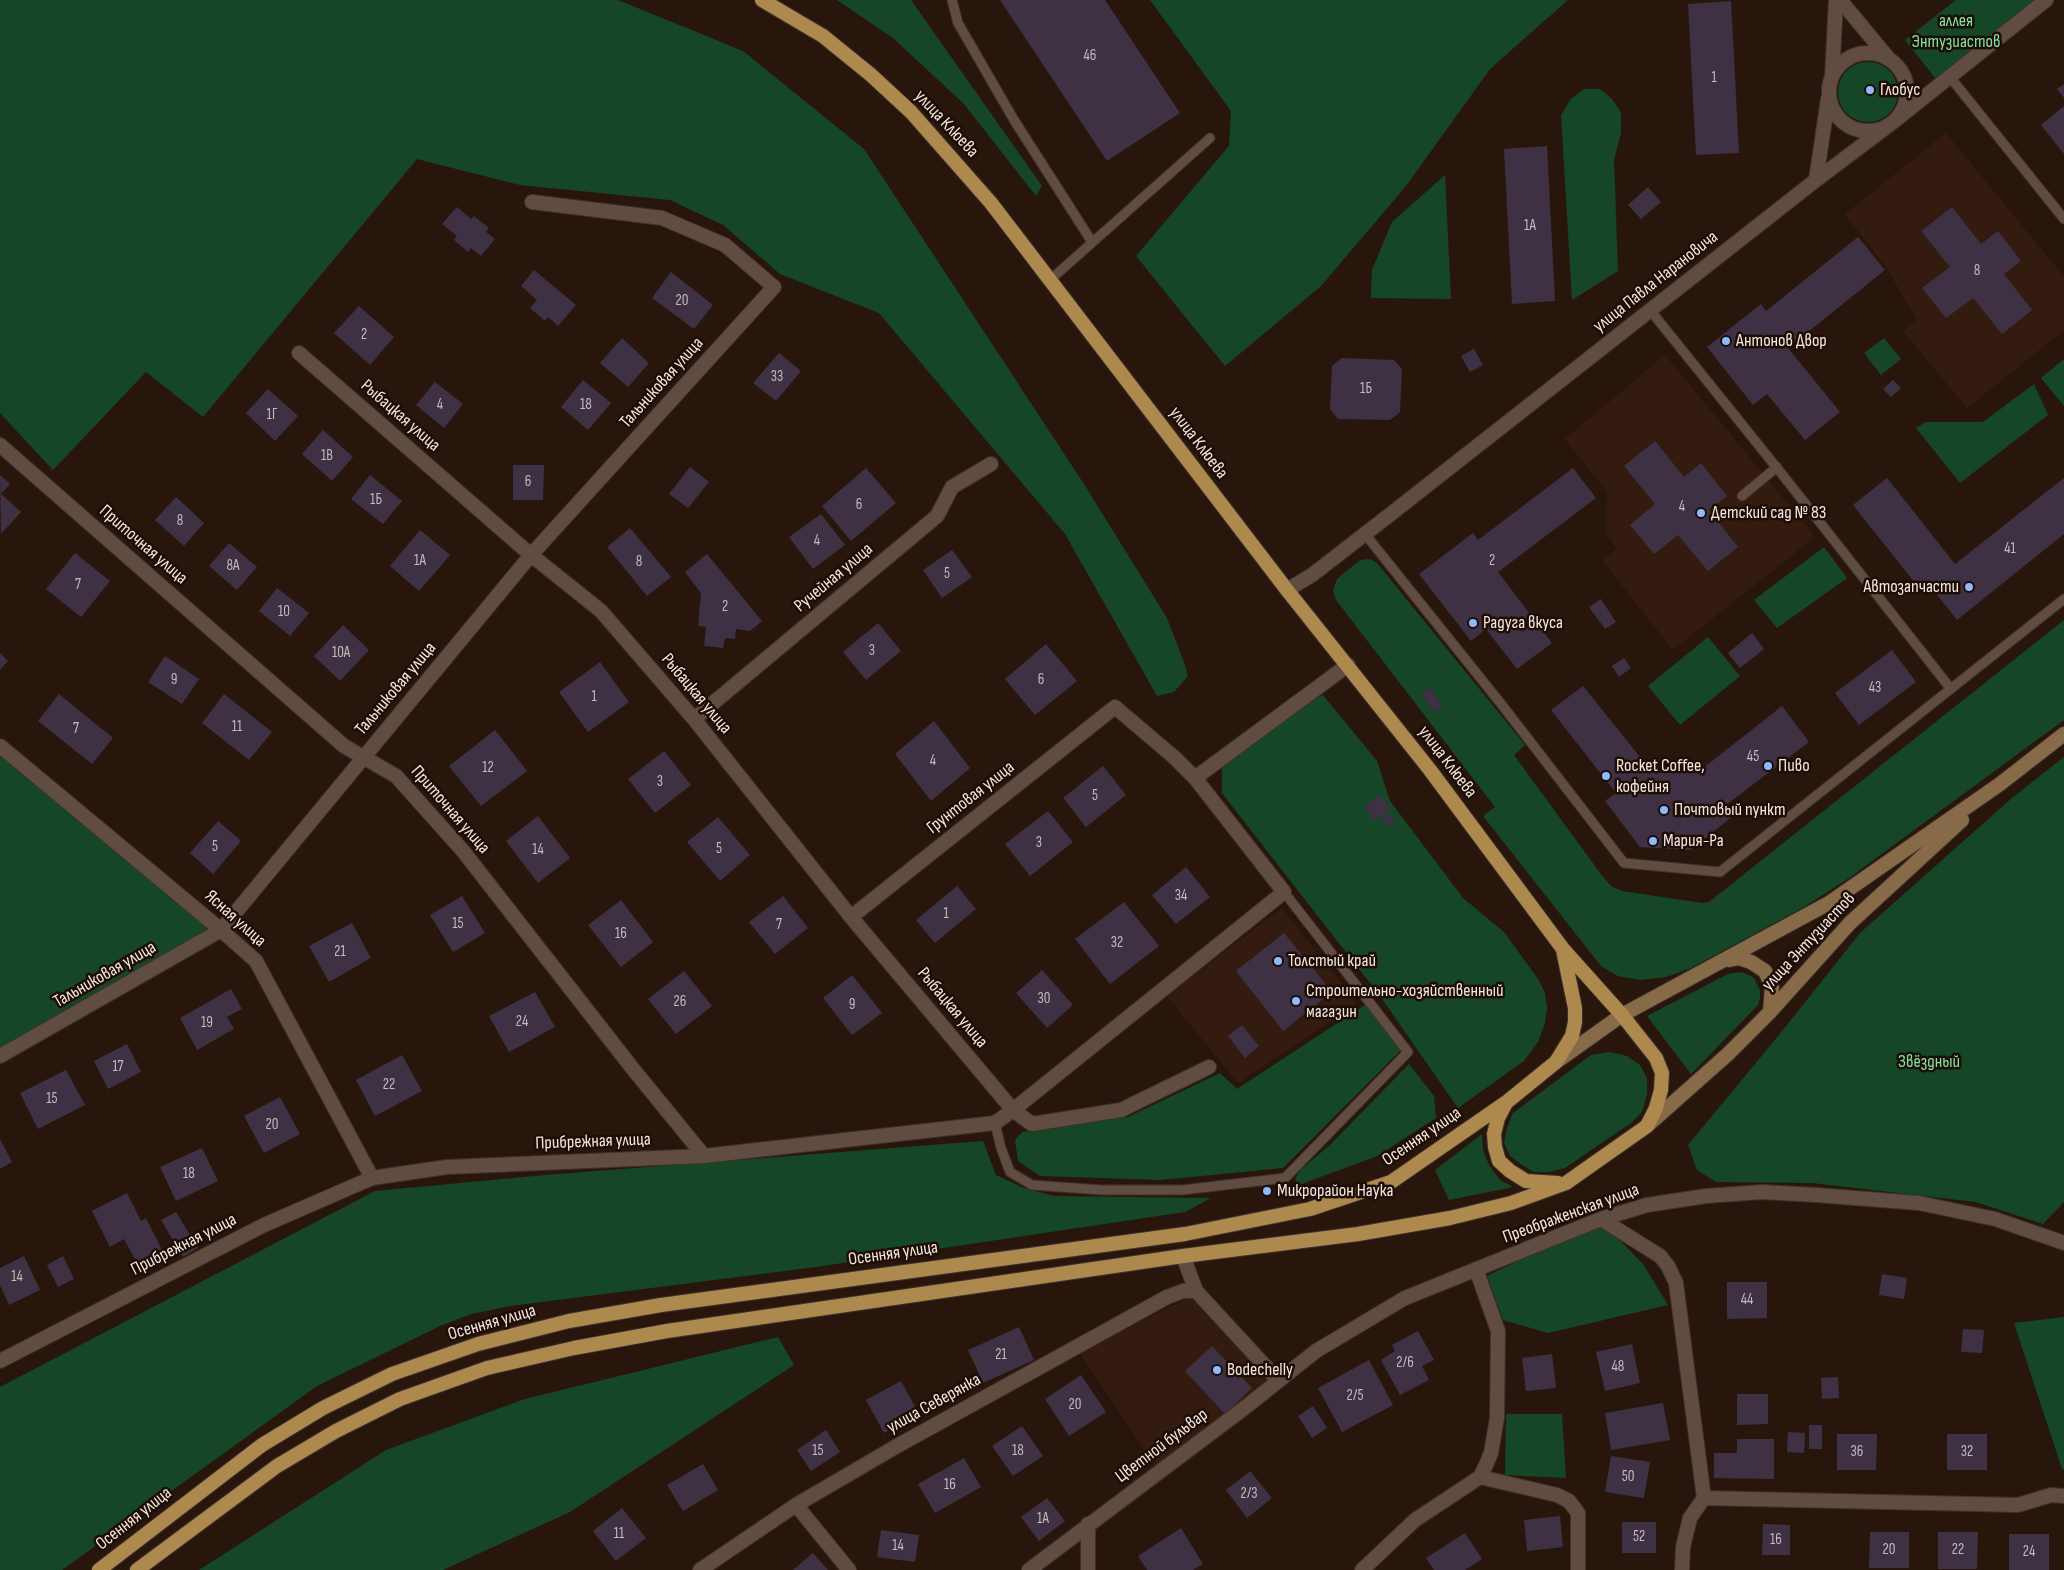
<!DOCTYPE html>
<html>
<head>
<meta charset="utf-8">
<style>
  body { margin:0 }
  canvas { display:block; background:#28160d }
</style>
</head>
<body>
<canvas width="2064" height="1570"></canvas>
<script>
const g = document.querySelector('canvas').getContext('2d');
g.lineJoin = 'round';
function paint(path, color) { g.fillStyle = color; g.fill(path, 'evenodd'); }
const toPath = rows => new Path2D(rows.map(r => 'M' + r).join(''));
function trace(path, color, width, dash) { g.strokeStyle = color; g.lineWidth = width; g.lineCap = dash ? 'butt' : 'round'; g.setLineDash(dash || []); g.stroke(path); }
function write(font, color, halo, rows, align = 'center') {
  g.font = font + ' "Sofia Sans Condensed",sans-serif'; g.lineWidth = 5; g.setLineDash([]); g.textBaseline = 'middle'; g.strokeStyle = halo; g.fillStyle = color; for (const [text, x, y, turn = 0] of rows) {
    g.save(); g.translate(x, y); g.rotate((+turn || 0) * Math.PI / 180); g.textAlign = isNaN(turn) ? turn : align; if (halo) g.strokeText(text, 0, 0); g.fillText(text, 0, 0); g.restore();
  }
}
paint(toPath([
  [1946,133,2064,277,2064,330,1967,408,1903,331,1917,320,1886,267,1845,214],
  [1665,355,1815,537,1673,650,1602,560,1617,548,1606,534,1607,492,1565,439],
  [1282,908,1357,1003,1238,1083,1167,996],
  [1190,1297,1269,1381,1155,1465,1079,1352]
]), '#341b0f');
paint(toPath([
  [0,0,618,0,743,51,864,149,1082,481,1167,618,1184,662,1188,676,1174,692,1157,696,1065,534,879,313,780,274,723,225,670,200,520,185,417,159,203,417,146,372,53,470,0,413],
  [837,0,911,0,1042,186,1036,196,964,104,893,38],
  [1150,0,1568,0,1490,69,1406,186,1321,286,1225,366,1136,256,1229,146,1231,111],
  [1956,0,2036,0,1936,79,1905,40],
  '1838 92a30 30 0 1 1 60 0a30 30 0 1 1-60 0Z',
  [1584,89,1600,89,1612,99,1621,112,1621,133,1614,160,1618,271,1572,300,1561,115,1571,99],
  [1445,175,1451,299,1371,298,1372,270,1392,222],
  [1884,338,1901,359,1881,375,1864,353],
  [2064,359,2064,406,2041,378],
  [2034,384,2048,415,1960,483,1916,428,1926,422,1983,422],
  [1824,547,1847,578,1777,628,1754,600],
  [1370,559,1377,563,1525,745,1514,755,1603,877,1611,886,1622,891,1702,903,1709,902,2064,620,2064,720,1849,878,1804,907,1691,968,1666,977,1641,980,1618,976,1601,966,1483,816,1495,807,1336,600,1333,590,1337,579,1360,560],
  [1708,637,1740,676,1680,725,1648,686],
  [1323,695,1377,761,1390,801,1463,898,1504,932,1538,979,1545,993,1547,1008,1545,1023,1538,1042,1524,1061,1458,1108,1380,996,1222,793,1222,767,1312,698],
  [0,756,211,928,0,1048],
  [2064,757,2064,1202,2043,1224,1976,1202,1812,1183,1716,1182,1697,1170,1688,1145,1783,1030,1860,933,2012,798],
  [1742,972,1753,977,1760,990,1760,998,1758,1005,1691,1074,1647,1016,1728,974],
  [1365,1005,1401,1050,1283,1168,1160,1180,1040,1176,1018,1161,1015,1140,1022,1132,1128,1117,1220,1073,1237,1089],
  [1610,1052,1627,1056,1640,1065,1647,1078,1647,1095,1642,1112,1631,1123,1565,1168,1549,1172,1534,1172,1522,1165,1510,1156,1504,1143,1507,1128,1513,1113,1591,1055],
  [1409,1064,1434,1096,1436,1118,1377,1156,1299,1185,1295,1180,1299,1171,1330,1145],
  [1482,1134,1483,1150,1489,1165,1500,1180,1513,1187,1449,1200,1435,1170],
  [983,1141,996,1175,1024,1188,1054,1196,1211,1198,1185,1212,816,1267,510,1306,471,1314,440,1326,317,1386,62,1570,0,1570,0,1387,375,1191,545,1175],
  [1605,1225,1643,1264,1668,1305,1548,1333,1503,1320,1487,1276,1545,1248],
  [2064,1317,2064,1469,2062,1469,2014,1323],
  [778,1337,794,1365,570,1512,443,1570,199,1570,386,1450,525,1399],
  [1506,1414,1562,1414,1566,1478,1505,1475]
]), '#144627');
paint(toPath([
  [1000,0,1105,0,1180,113,1107,161],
  [1731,1,1739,153,1696,155,1688,4],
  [2064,84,2064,98,2057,89],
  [2064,106,2064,154,2041,125],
  [1547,146,1555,301,1512,304,1504,149],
  [1648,187,1661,202,1641,219,1628,205],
  [457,207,471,219,474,216,489,228,486,232,495,239,481,256,471,248,468,252,454,240,457,236,442,224],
  [1952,207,1981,244,1998,231,2021,261,2004,274,2032,310,2002,334,1973,298,1946,318,1922,288,1950,267,1921,231],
  [1858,237,1885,270,1788,348,1840,412,1805,440,1767,394,1753,405,1707,347,1761,304,1766,311],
  [534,270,576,305,558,326,548,317,545,321,530,308,537,300,521,286],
  [671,272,713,305,694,329,652,298],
  [359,306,394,337,370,365,334,333],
  [622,338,649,363,628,387,600,363],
  [1474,349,1483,365,1470,372,1461,356],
  [779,353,801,371,776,401,753,383],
  [1342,358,1394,360,1402,369,1400,412,1390,420,1338,419,1330,409,1332,366],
  [583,380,611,403,588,430,561,407],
  [1893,380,1901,388,1891,397,1883,389],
  [435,382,463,404,444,428,416,405],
  [268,389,298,416,275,441,246,413],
  [323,430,353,457,332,481,302,454],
  [1655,441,1684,477,1701,463,1727,496,1709,510,1738,547,1708,571,1678,535,1654,554,1630,525,1655,504,1624,466],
  [513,465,544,465,543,500,513,500],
  [690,467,709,482,688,508,669,494],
  [866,468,896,503,851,541,822,506],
  [1573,468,1596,498,1498,572,1552,643,1517,669,1486,629,1471,641,1419,574,1473,533,1478,540],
  [0,475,10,484,1,494,21,512,1,534],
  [370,475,402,501,383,524,351,499],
  [1887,478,1955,564,2064,478,2064,534,1957,620,1927,582,1919,588,1853,505],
  [176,497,204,523,184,546,155,520],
  [821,514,845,545,813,569,789,537],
  [630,528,671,577,647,596,607,547],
  [420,530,450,555,419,591,390,566],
  [229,543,257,567,237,590,209,566],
  [952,550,972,577,942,598,923,570],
  [75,553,110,581,81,617,46,589],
  [707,554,762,621,750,631,736,629,735,639,725,638,723,648,704,646,706,627,698,626,701,593,685,572],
  [277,588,309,613,290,636,259,611],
  [1601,599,1616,622,1605,629,1589,607],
  [878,623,901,651,866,680,843,652],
  [343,625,369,650,340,681,314,656],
  [1752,633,1764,649,1740,668,1728,653],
  [1046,644,1077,681,1035,715,1005,679],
  [1892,650,1916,682,1859,725,1835,693],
  [0,653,8,661,0,670],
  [165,656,199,679,182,704,148,682],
  [1624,658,1631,668,1619,677,1612,666],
  [600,662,629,702,588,732,559,692],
  [1583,686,1653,773,1697,773,1782,706,1809,742,1726,805,1734,815,1691,850,1640,847,1605,801,1616,793,1551,710],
  [1430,688,1443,706,1434,712,1421,694],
  [59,694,113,738,92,764,38,721],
  [224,694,272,732,249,760,202,723],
  [934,721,970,768,931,801,895,754],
  [495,730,527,771,481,806,449,766],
  [664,751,691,785,655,813,628,779],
  [1103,766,1126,795,1086,827,1063,798],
  [1380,795,1391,810,1374,821,1364,806],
  [1048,811,1073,842,1030,876,1005,844],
  [1390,813,1396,821,1388,826,1382,818],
  [538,816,570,858,538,883,506,841],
  [718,817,750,855,720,881,687,842],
  [218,821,241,841,213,874,190,853],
  [1186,867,1210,897,1176,924,1152,895],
  [957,886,976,909,935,943,916,920],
  [462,896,485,933,453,952,430,915],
  [783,896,808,928,775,954,749,922],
  [621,900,653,942,621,967,588,925],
  [1124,902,1159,946,1110,984,1075,939],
  [352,923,371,958,329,982,309,946],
  [1284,933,1332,992,1283,1031,1236,971],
  [1042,970,1073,1005,1047,1028,1016,993],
  [684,971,712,1006,676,1034,648,999],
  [852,975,882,1013,852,1035,823,998],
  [231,989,242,1009,227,1017,234,1029,197,1050,180,1018],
  [535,992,555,1027,509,1052,489,1016],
  [1242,1025,1259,1046,1245,1058,1228,1036],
  [127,1044,141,1072,108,1089,94,1061],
  [402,1055,422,1091,375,1116,356,1080],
  [66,1070,85,1105,38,1129,20,1093],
  [280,1097,300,1134,264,1153,244,1116],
  [0,1139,12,1162,0,1169],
  [202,1148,218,1181,176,1201,160,1167],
  [127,1193,141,1221,146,1218,162,1250,137,1263,124,1239,110,1247,92,1211],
  [176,1212,198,1248,183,1257,161,1220],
  [24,1256,40,1290,9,1305,0,1285,0,1268],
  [63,1256,74,1279,58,1287,47,1265],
  [1882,1274,1907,1278,1904,1299,1879,1295],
  [1727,1282,1767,1282,1767,1318,1727,1319],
  [1019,1327,1034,1360,983,1383,968,1350],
  [1963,1329,1984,1330,1982,1353,1961,1352],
  [1418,1331,1434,1360,1422,1366,1429,1380,1400,1395,1381,1360,1395,1351,1392,1345],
  [1632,1344,1640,1383,1605,1391,1596,1352],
  [1212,1346,1252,1388,1225,1414,1185,1371],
  [1552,1354,1556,1388,1526,1391,1522,1358],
  [1369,1360,1393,1405,1342,1432,1318,1388],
  [1081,1375,1106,1412,1069,1436,1045,1399],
  [1838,1377,1839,1398,1822,1399,1821,1378],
  [901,1381,919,1414,884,1433,866,1400],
  [1737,1394,1768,1394,1768,1424,1737,1425],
  [1663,1403,1670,1440,1611,1450,1605,1413],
  [1313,1406,1327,1428,1312,1438,1298,1416],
  [1809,1425,1822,1425,1822,1449,1809,1449],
  [1022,1426,1043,1456,1013,1476,992,1446],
  [826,1430,840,1452,811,1471,797,1450],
  [1788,1432,1805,1433,1804,1453,1787,1452],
  [1837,1434,1877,1434,1876,1470,1837,1470],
  [1947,1434,1987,1434,1987,1470,1947,1470],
  [1737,1439,1774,1439,1774,1479,1714,1478,1714,1453,1737,1453],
  [1611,1456,1650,1462,1644,1498,1605,1492],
  [964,1458,981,1487,935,1513,918,1484],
  [703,1464,718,1490,683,1511,667,1485],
  [1250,1471,1272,1498,1247,1518,1226,1490],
  [1047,1498,1065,1521,1039,1541,1021,1517],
  [622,1508,646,1538,616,1561,593,1531],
  [1560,1516,1563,1547,1527,1551,1524,1520],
  [1622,1522,1656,1522,1656,1553,1622,1553],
  [1763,1524,1790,1525,1790,1555,1762,1555],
  [1181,1528,1203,1564,1193,1570,1147,1570,1138,1556],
  [881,1530,919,1535,915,1562,877,1557],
  [1870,1532,1909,1532,1909,1568,1869,1568],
  [1938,1532,1978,1532,1977,1569,1938,1569],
  [1465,1533,1482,1559,1465,1570,1434,1570,1426,1558],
  [2009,1534,2049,1534,2049,1570,2009,1570],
  [813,1553,828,1570,793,1570]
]), '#3d3143');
const service = toPath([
  [952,0,958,23,1014,120,1092,242],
  [1950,77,2064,219],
  [1050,280,1210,138],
  [1650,310,1785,478,1951,689],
  [1742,496,1777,467],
  [1365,534,1502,705,1624,863,1720,872,2064,599],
  [995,1123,1001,1148,1010,1172,1032,1185,1102,1190,1182,1190,1285,1178,1408,1052,1284,892]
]);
const minor = toPath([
  [1840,0,1889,59],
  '1829 92a39 39 0 1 1 78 0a39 39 0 1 1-78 0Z',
  [1832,77,1836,0],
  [1816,180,1828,99],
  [299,353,531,555,601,611,694,719,851,917,1013,1110,1284,892,1195,778,1175,758,1115,707,851,917],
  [0,445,344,746,396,776,463,851,633,1069,704,1156],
  [1287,590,1312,575,1392,513,1816,180,1893,122,2046,0],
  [694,719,937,516,952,487,991,464],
  [0,746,221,930,256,961,372,1178],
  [1195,778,1348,665],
  [0,1056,221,930,531,555,774,287,725,245,662,218,532,202],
  [1601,1219,1660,1256,1668,1266,1676,1283,1704,1498,1690,1518,1683,1547,1682,1570],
  [1183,1256,1196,1291,1278,1380],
  [0,1361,264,1225,372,1178,447,1167,704,1156,995,1123,1013,1110,1032,1124,1121,1110,1209,1067],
  [1480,1477,1557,1495,1569,1501,1578,1513,1578,1570],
  [1704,1498,2018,1505,2051,1495,2064,1496],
  [796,1505,849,1570],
  [700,1570,796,1505,897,1446,1167,1297,1183,1291,1196,1291],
  [1029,1570,1247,1406,1316,1351,1405,1298,1601,1219,1647,1205,1706,1196,1762,1192,1816,1195,1919,1203,1995,1219,2064,1243],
  [1088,1570,1088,1524],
  [1362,1570,1415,1520,1480,1477,1486,1465,1491,1453,1497,1418,1498,1331,1476,1269]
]);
const secondary = toPath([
  [1729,960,1739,958,1751,962,1765,971,1772,987,1770,1012],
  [1556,1062,1622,1015,1829,903,2000,784,2064,734],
  [1648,1125,1728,1054,1770,1012,1850,923,1962,820]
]);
const primary = toPath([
  [1506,1103,1498,1118,1494,1134,1495,1147,1499,1161,1510,1171,1526,1181,1558,1183],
  [99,1570,262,1445,323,1408,392,1374,478,1344,569,1321,661,1305,1185,1234,1310,1209,1391,1182,1508,1101,1556,1062,1572,1036,1575,1022,1575,1008,1563,950],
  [137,1570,277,1466,336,1431,400,1399,487,1368,574,1348,667,1331,1183,1256,1358,1234,1450,1218,1511,1203,1566,1183,1647,1126,1656,1108,1661,1090,1662,1073,1656,1058,1622,1015,1563,949,1430,770,1287,590,991,203,911,112,871,75,823,36,762,0]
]);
trace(service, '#3e312d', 11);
trace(minor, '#3e312d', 16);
trace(secondary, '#3e312d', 16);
trace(primary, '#3e312d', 16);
trace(service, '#614c41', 9);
trace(minor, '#614c41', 14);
trace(secondary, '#876b48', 14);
trace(primary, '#ad894e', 14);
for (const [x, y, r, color] of [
  [1870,90,5,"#8fb8fd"],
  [1726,341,5,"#8fb8fd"],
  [1701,513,5,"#8fb8fd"],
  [1969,587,5,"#8fb8fd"],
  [1473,623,5,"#8fb8fd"],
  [1768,766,5,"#8fb8fd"],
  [1606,776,5,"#8fb8fd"],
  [1664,810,5,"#8fb8fd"],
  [1653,841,5,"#8fb8fd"],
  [1278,961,5,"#8fb8fd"],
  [1296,1001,5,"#8fb8fd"],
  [1267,1191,5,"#8fb8fd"],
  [1217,1370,5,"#8fb8fd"]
]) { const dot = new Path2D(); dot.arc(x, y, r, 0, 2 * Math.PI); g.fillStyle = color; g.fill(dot); trace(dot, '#1e0d05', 2); }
write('15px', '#c6baba', null, [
  ["46",1090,56],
  ["1",1714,78],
  ["1А",1530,226],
  ["8",1977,271],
  ["20",682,301],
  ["2",364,335],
  ["33",777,377],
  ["1Б",1366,389],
  ["4",440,405],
  ["18",586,405],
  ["1Г",272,415],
  ["1В",327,456],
  ["6",528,482],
  ["1Б",376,500],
  ["6",859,505],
  ["4",1682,507],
  ["8",180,521],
  ["4",817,541],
  ["41",2010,549],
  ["1А",420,561],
  ["2",1492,561],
  ["8",639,562],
  ["8А",233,566],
  ["5",947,574],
  ["7",78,585],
  ["2",725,607],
  ["10",284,612],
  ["3",872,651],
  ["10А",341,653],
  ["9",174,680],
  ["6",1041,680],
  ["43",1875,688],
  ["1",594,697],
  ["11",237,727],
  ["7",76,729],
  ["45",1753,757],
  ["4",933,761],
  ["12",488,768],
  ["3",660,782],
  ["5",1095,796],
  ["3",1039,843],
  ["5",215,847],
  ["5",719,849],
  ["14",538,850],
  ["34",1181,896],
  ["1",946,914],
  ["15",458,924],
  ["7",779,925],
  ["16",621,934],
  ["32",1117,943],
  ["21",340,952],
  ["30",1044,999],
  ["26",680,1002],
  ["9",852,1005],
  ["24",522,1022],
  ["19",207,1023],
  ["17",118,1067],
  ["22",389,1085],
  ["15",52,1099],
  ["20",272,1125],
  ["18",189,1174],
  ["14",17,1277],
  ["44",1747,1300],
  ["21",1001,1355],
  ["2/6",1405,1363],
  ["48",1618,1367],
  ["2/5",1355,1396],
  ["20",1075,1405],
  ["15",818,1451],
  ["18",1018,1451],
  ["36",1857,1452],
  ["32",1967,1452],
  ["50",1628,1477],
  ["16",950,1485],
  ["2/3",1249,1494],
  ["1А",1043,1519],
  ["11",619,1534],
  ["52",1639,1537],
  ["16",1776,1540],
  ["14",898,1546],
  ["20",1889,1550],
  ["22",1958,1550],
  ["24",2029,1552]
]);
write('18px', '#7fe6a0', '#1e0d05', [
  ["аллея",1956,21],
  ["Энтузиастов",1956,42],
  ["Звёздный",1929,1062]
]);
write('18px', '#f4e7e1', '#1e0d05', [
  ["Глобус",1880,90],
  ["Антонов Двор",1736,341],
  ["Детский сад № 83",1711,513],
  ["Автозапчасти",1959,587,"right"],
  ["Радуга вкуса",1483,623],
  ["Rocket Coffee,",1616,766],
  ["кофейня",1616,787],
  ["Пиво",1778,766],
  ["Почтовый пункт",1674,810],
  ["Мария-Ра",1663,841],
  ["Толстый край",1288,961],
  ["Строительно-хозяйственный",1306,991],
  ["магазин",1306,1012],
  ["Микрорайон Наука",1277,1191],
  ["Bodechelly",1227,1370]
], 'left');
write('18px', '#f4e7e1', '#1e0d05', [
  ["улица Клюева",946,124,47],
  ["улица Павла Нарановича",1656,282,-38],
  ["Тальниковая улица",662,383,-48],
  ["Рыбацкая улица",400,416,41],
  ["улица Клюева",1198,443,53],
  ["Приточная улица",143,545,41],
  ["Ручейная улица",834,578,-40],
  ["Тальниковая улица",396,689,-50],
  ["Рыбацкая улица",696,694,50],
  ["улица Клюева",1447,762,53],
  ["Грунтовая улица",971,798,-38],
  ["Приточная улица",450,810,49],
  ["Ясная улица",235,919,42],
  ["улица Энтузиастов",1809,942,-47],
  ["Тальниковая улица",105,975,-30],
  ["Рыбацкая улица",952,1008,50],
  ["Осенняя улица",1422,1137,-34],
  ["Прибрежная улица",593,1142,-2],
  ["Преображенская улица",1571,1214,-20],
  ["Прибрежная улица",184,1245,-27],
  ["Осенняя улица",893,1254,-8],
  ["Осенняя улица",492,1323,-16],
  ["улица Северянка",934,1404,-29],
  ["Цветной бульвар",1162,1446,-37],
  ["Осенняя улица",134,1519,-38]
]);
</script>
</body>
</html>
